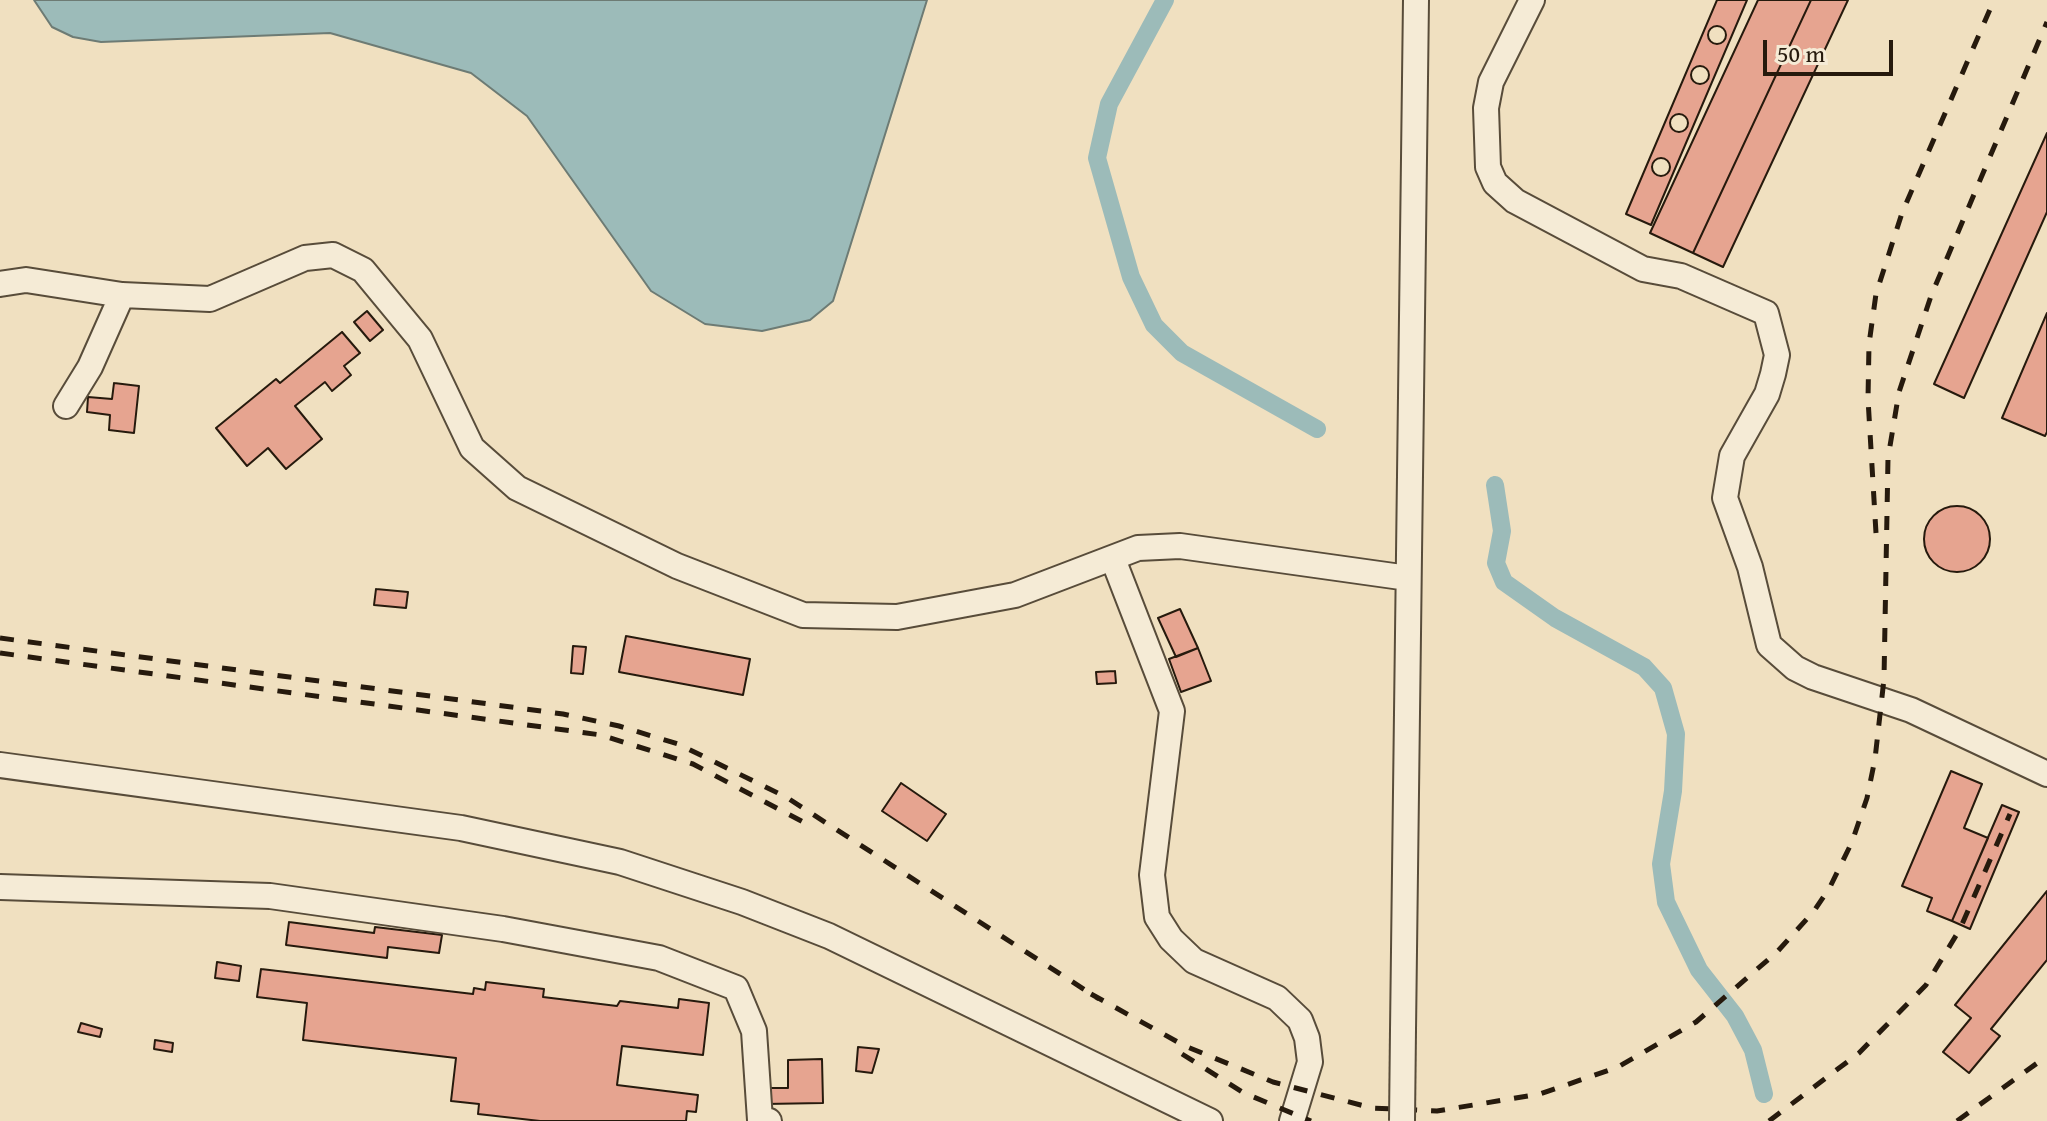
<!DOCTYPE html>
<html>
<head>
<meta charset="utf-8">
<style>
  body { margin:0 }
  #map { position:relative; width:2047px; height:1121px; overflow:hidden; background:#f0e0c0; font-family:"Gentium Book Plus",serif }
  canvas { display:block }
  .scale { position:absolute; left:1763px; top:40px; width:130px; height:36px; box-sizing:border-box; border:4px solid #261a0d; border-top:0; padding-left:10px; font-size:24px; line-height:28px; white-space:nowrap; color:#261a0d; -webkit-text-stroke:6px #f5ebd6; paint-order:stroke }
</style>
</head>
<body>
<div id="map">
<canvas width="2047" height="1121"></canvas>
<div class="scale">50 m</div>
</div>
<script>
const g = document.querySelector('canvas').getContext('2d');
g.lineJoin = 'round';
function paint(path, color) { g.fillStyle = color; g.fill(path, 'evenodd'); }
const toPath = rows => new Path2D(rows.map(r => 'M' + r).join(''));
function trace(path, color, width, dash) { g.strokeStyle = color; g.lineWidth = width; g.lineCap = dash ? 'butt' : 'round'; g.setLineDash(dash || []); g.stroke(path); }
const water = toPath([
  [34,0,927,0,833,301,810,320,762,331,705,324,651,291,527,116,471,73,330,33,101,42,73,37,52,27,34,0]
]);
paint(water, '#9cbbb9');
trace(water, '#6d7b74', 2);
trace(toPath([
  [1165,0,1109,104,1097,158,1131,277,1154,325,1182,353,1317,429],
  [1495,485,1502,531,1496,563,1504,582,1555,618,1644,667,1663,688,1676,734,1673,791,1661,864,1666,902,1699,970,1735,1016,1753,1050,1764,1094]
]), '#9cbbb9', 18);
const building = toPath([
  [1717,0,1747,0,1651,225,1626,214,1717,0],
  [1758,0,1811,0,1693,253,1650,233,1758,0],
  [1811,0,1848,0,1723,267,1693,253,1811,0],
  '1708 35a9 9 0 1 1 18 0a9 9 0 1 1-18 0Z',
  '1691 75a9 9 0 1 1 18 0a9 9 0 1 1-18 0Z',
  '1670 123a9 9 0 1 1 18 0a9 9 0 1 1-18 0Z',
  [2047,133,2047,212,1964,398,1934,384,2047,133],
  '1652 167a9 9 0 1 1 18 0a9 9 0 1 1-18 0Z',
  [367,311,383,330,370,341,354,322,367,311],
  [2047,313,2047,432,2045,436,2002,418,2047,313],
  [342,332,360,353,344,366,351,375,332,391,325,382,295,406,322,439,286,469,268,448,247,466,216,428,276,379,280,383,342,332],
  [114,383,139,386,134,433,109,430,110,415,87,412,88,397,112,399,114,383],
  '1924 539a33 33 0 1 1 66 0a33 33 0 1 1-66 0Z',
  [376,589,408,592,406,608,374,605,376,589],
  [1180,609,1198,648,1176,657,1158,618,1180,609],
  [626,636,750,659,743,695,619,672,626,636],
  [573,646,586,647,583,674,571,673,573,646],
  [1198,648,1211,681,1181,692,1169,659,1198,648],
  [1115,671,1116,683,1097,684,1096,672,1115,671],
  [1951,771,1982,784,1964,828,1988,838,1952,921,1927,911,1932,898,1902,886,1951,771],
  [901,783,946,814,927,841,882,811,901,783],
  [2002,805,2019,812,1970,929,1952,921,2002,805],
  [2047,891,2047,960,1991,1029,2000,1036,1969,1073,1943,1052,1971,1018,1955,1005,2047,891],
  [289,922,374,933,375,927,442,935,439,953,388,947,387,958,286,945,289,922],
  [217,962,241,966,239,981,215,978,217,962],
  [261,969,473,994,474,988,485,990,486,982,544,989,543,997,617,1006,620,1001,678,1008,679,999,709,1003,703,1055,622,1046,617,1085,698,1095,696,1112,687,1111,686,1121,540,1121,478,1114,479,1104,451,1101,456,1058,303,1040,307,1003,257,997,261,969],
  [81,1023,102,1029,100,1037,78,1032,81,1023],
  [155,1040,173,1043,172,1052,154,1049,155,1040],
  [858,1047,879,1049,872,1073,856,1071,858,1047],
  [822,1059,823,1103,765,1104,764,1088,788,1088,788,1060,822,1059]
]);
paint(building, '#e6a490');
trace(building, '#261a0d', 2);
const minor = toPath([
  [1532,0,1491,82,1486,108,1488,167,1495,183,1515,201,1643,269,1681,276,1766,313,1777,355,1773,374,1767,394,1732,456,1725,498,1750,567,1769,645,1795,668,1813,677,1911,710,2047,774],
  [0,284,26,280,122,295,210,299,305,258,333,255,363,270,420,339,472,448,517,488,677,566,803,615,897,617,1015,595,1138,548,1180,546,1408,578],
  [66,406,90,367,122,295],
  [1113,559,1172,711,1152,875,1157,917,1171,939,1194,961,1277,998,1300,1020,1307,1038,1310,1062,1292,1121],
  [0,765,461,828,620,862,742,902,829,936,1210,1121],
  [0,887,270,896,503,929,659,958,736,988,754,1031,760,1120,769,1121],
  [1403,1030,1416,0]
]);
trace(minor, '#584c3a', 28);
trace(minor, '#f5ebd6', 24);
trace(toPath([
  [1876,533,1868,399,1869,344,1876,294,1902,213,1994,0],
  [0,638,563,714,619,726,678,744,786,797,1099,999],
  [0,653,601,735,693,764,807,824],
  [1091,994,1185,1046,1273,1082,1372,1108,1437,1111,1540,1094,1618,1067,1696,1022,1777,952,1814,911,1830,887,1852,842,1867,798,1875,759,1884,679,1888,458,1899,392,1931,296,2047,22],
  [1182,1054,1244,1093,1311,1121],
  [1769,1121,1859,1053,1926,985,1960,929,2010,814],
  [1957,1121,2047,1056]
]), '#261a0d', 5, [14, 14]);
const minorBridge = toPath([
  [1402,1121,1403,1030]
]);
trace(minorBridge, '#584c3a', 28, []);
trace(minorBridge, '#f5ebd6', 24);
</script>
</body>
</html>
